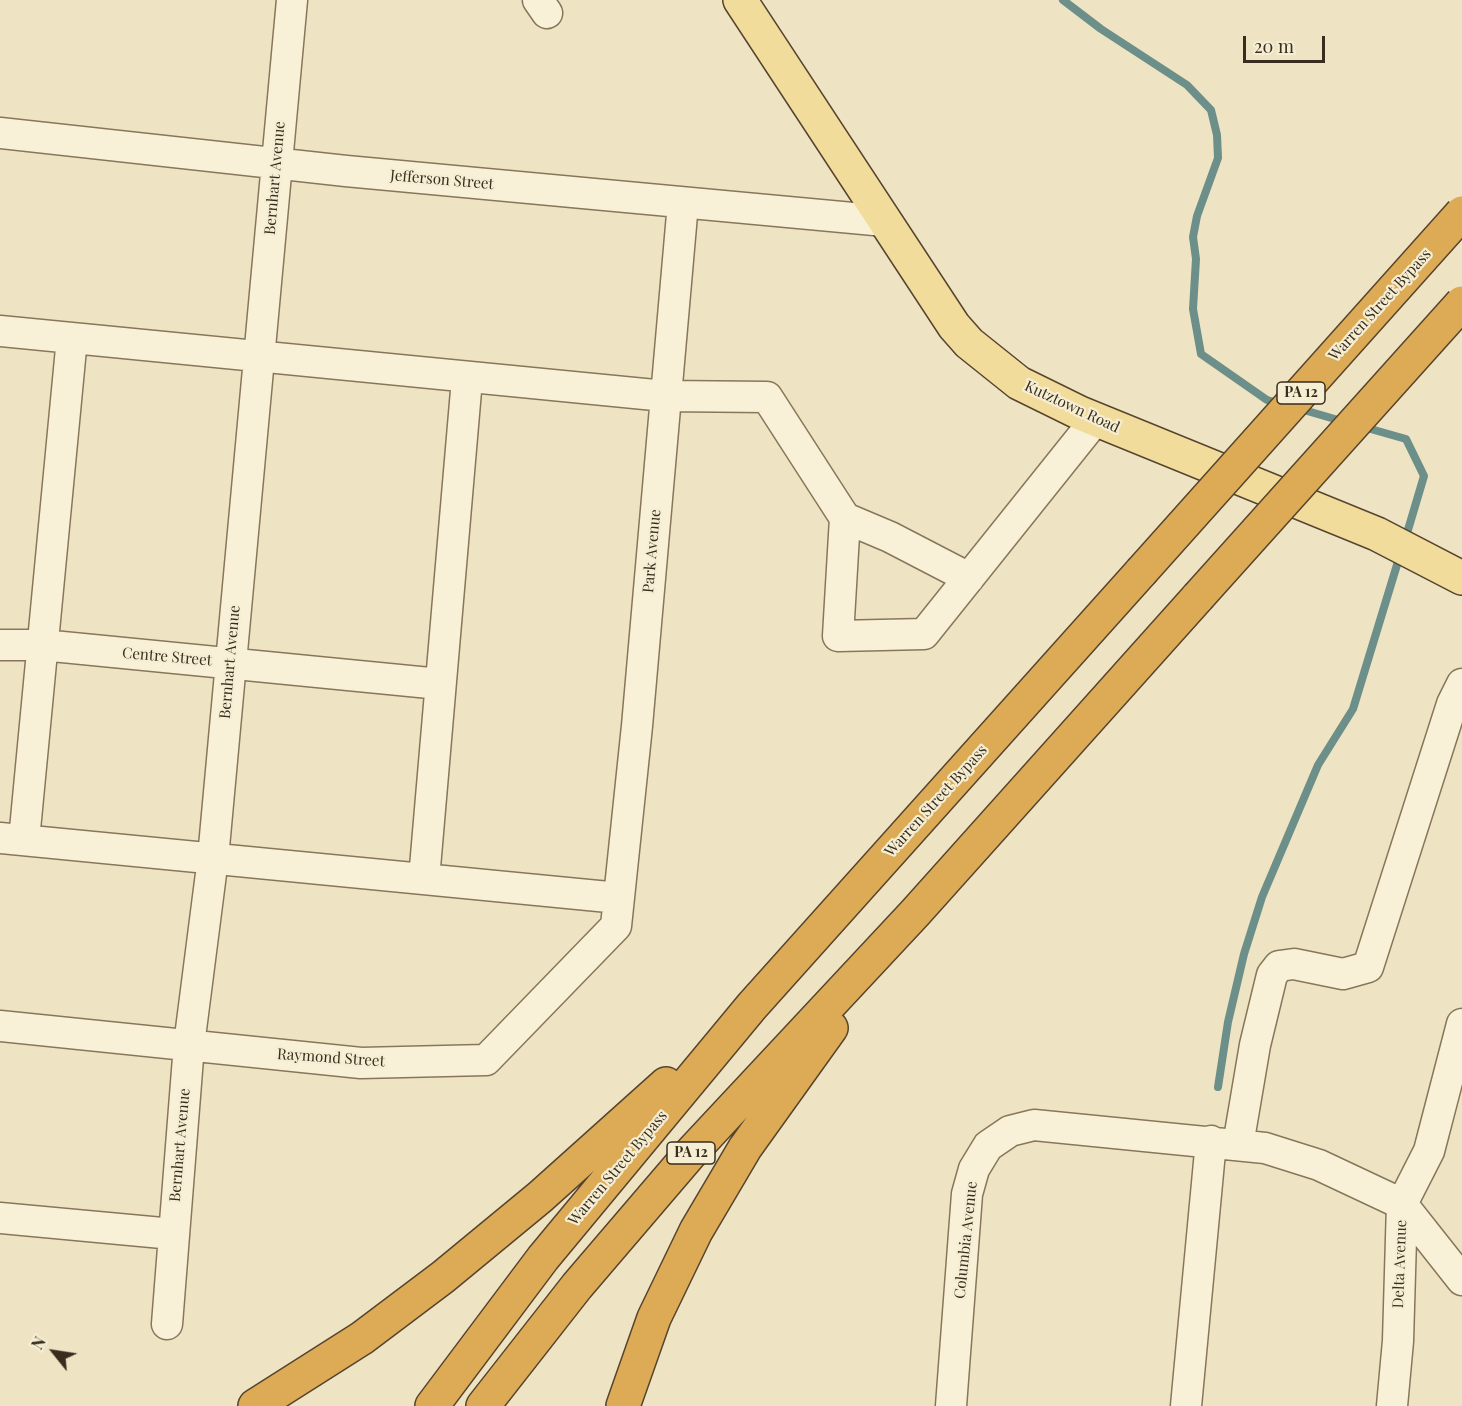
<!DOCTYPE html>
<html>
<head>
<meta charset="utf-8">
<style>
  body { margin:0 }
  #map { position:relative; width:1462px; height:1406px; overflow:hidden; background:#eee4c4; font-family:"Playfair Display",serif }
  canvas { display:block }
  .north { position:absolute; left:24px; top:1322px; width:60px; height:60px; -webkit-text-stroke:4px #f5eed3; paint-order:stroke; rotate:300deg; font-size:16px; font-weight:700; line-height:24px; text-align:center; color:#382d1e }
  .north::after { content:''; display:block; margin:auto; width:21px; height:27px; background:#382d1e; clip-path:polygon(50% 0,100% 100%,50% 72%,0 100%) }
  .scale { position:absolute; left:1243px; top:36px; width:82px; height:27px; box-sizing:border-box; border:3px solid #382d1e; border-top:0; padding-left:8px; font-size:18px; line-height:21px; white-space:nowrap; color:#382d1e; -webkit-text-stroke:4px #f5eed3; paint-order:stroke }
</style>
</head>
<body>
<div id="map">
<canvas width="1462" height="1406"></canvas>
<div class="north">N</div>
<div class="scale">20 m</div>
</div>
<script>
const g = document.querySelector('canvas').getContext('2d');
g.lineJoin = 'round';
const toPath = rows => new Path2D(rows.map(r => 'M' + r).join(''));
function trace(path, color, width, dash) { g.strokeStyle = color; g.lineWidth = width; g.lineCap = dash ? 'butt' : 'round'; g.setLineDash(dash || []); g.stroke(path); }
function write(font, color, halo, rows, align = 'center') {
  g.font = font + ' "Playfair Display",serif'; g.lineWidth = 4.5; g.setLineDash([]); g.textBaseline = 'middle'; g.strokeStyle = halo; g.fillStyle = color; for (const [text, x, y, turn = 0] of rows) {
    g.save(); g.translate(x, y); g.rotate((+turn || 0) * Math.PI / 180); g.textAlign = isNaN(turn) ? turn : align; if (halo) g.strokeText(text, 0, 0); g.fillText(text, 0, 0); g.restore();
  }
}
trace(toPath([
  [1063,0,1101,29,1187,85,1211,110,1217,135,1218,158,1197,216,1193,237,1196,259,1193,309,1201,354,1267,400,1281,404],
  [1297,408,1345,422],
  [1360,426,1406,439,1424,476,1405,540],
  [1218,1087,1228,1022,1244,954,1262,897,1318,765,1353,709,1400,555]
]), '#6c8f89', 8);
const minor = toPath([
  [538,0,547,13],
  [0,133,346,171,885,221],
  [0,331,665,396,767,397,845,518,890,537,969,578],
  [845,518,838,636,924,634,1096,419],
  [0,645,42,645,440,684],
  [0,838,619,898],
  [24,840,72,338],
  [424,879,467,379],
  [0,1026,361,1063,486,1060,616,926,637,726,683,203],
  [1238,1145,1255,1045,1272,975,1279,966,1294,964,1343,974,1368,967,1452,704,1462,684],
  [0,1218,173,1234],
  [167,1324,189,1045,213,858,292,0],
  [951,1406,967,1194,974,1169,988,1146,1010,1131,1034,1125,1265,1148,1319,1165,1402,1204,1462,1280],
  [1186,1406,1211,1141],
  [1392,1406,1398,1341,1402,1204,1429,1151,1462,1024]
]);
const major = toPath([
  [740,0,954,326,969,343,1019,383,1080,413,1377,534,1462,578]
]);
const highway = toPath([
  [255,1406,362,1338,443,1277,540,1197,666,1084],
  [432,1406,543,1258,752,1006,1141,572],
  [483,1406,577,1286,689,1155,915,913,1198,597],
  [623,1406,654,1318,696,1231,745,1148,831,1028]
]);
trace(minor, '#88765a', 33);
trace(major, '#56442e', 36);
trace(highway, '#56442e', 36);
trace(minor, '#f9f1d7', 30);
trace(major, '#f1dc9c', 33);
trace(highway, '#da5', 33);
const highwayBridge = toPath([
  [1141,572,1462,213],
  [1198,597,1462,303]
]);
trace(highwayBridge, '#56442e', 36, []);
trace(highwayBridge, '#da5', 33);
for (const [x, y, w] of [
  [1301,393,48],
  [691,1153,48]
]) { const box = new Path2D(); box.roundRect(x - w / 2, y - 11, w, 22, 4.5); g.fillStyle = '#f5eed3'; g.fill(box); trace(box, '#382d1e', 1.5); }
write('bold 14px', '#382d1e', null, [
  ["PA 12",1301,393],
  ["PA 12",691,1153]
]);
write('15px', '#382d1e', '#f5eed3', [
  ["Bernhart Avenue",275,178,-85],
  ["Jefferson Street",442,180,5],
  ["Warren Street Bypass",1380,305,-48],
  ["Kutztown Road",1072,407,25],
  ["Park Avenue",652,551,-85],
  ["Centre Street",167,657,5],
  ["Bernhart Avenue",230,662,-85],
  ["Warren Street Bypass",936,801,-48],
  ["Raymond Street",331,1058,4],
  ["Bernhart Avenue",180,1145,-85],
  ["Warren Street Bypass",618,1168,-50],
  ["Columbia Avenue",966,1240,-84],
  ["Delta Avenue",1400,1264,-88]
]);
</script>
</body>
</html>
